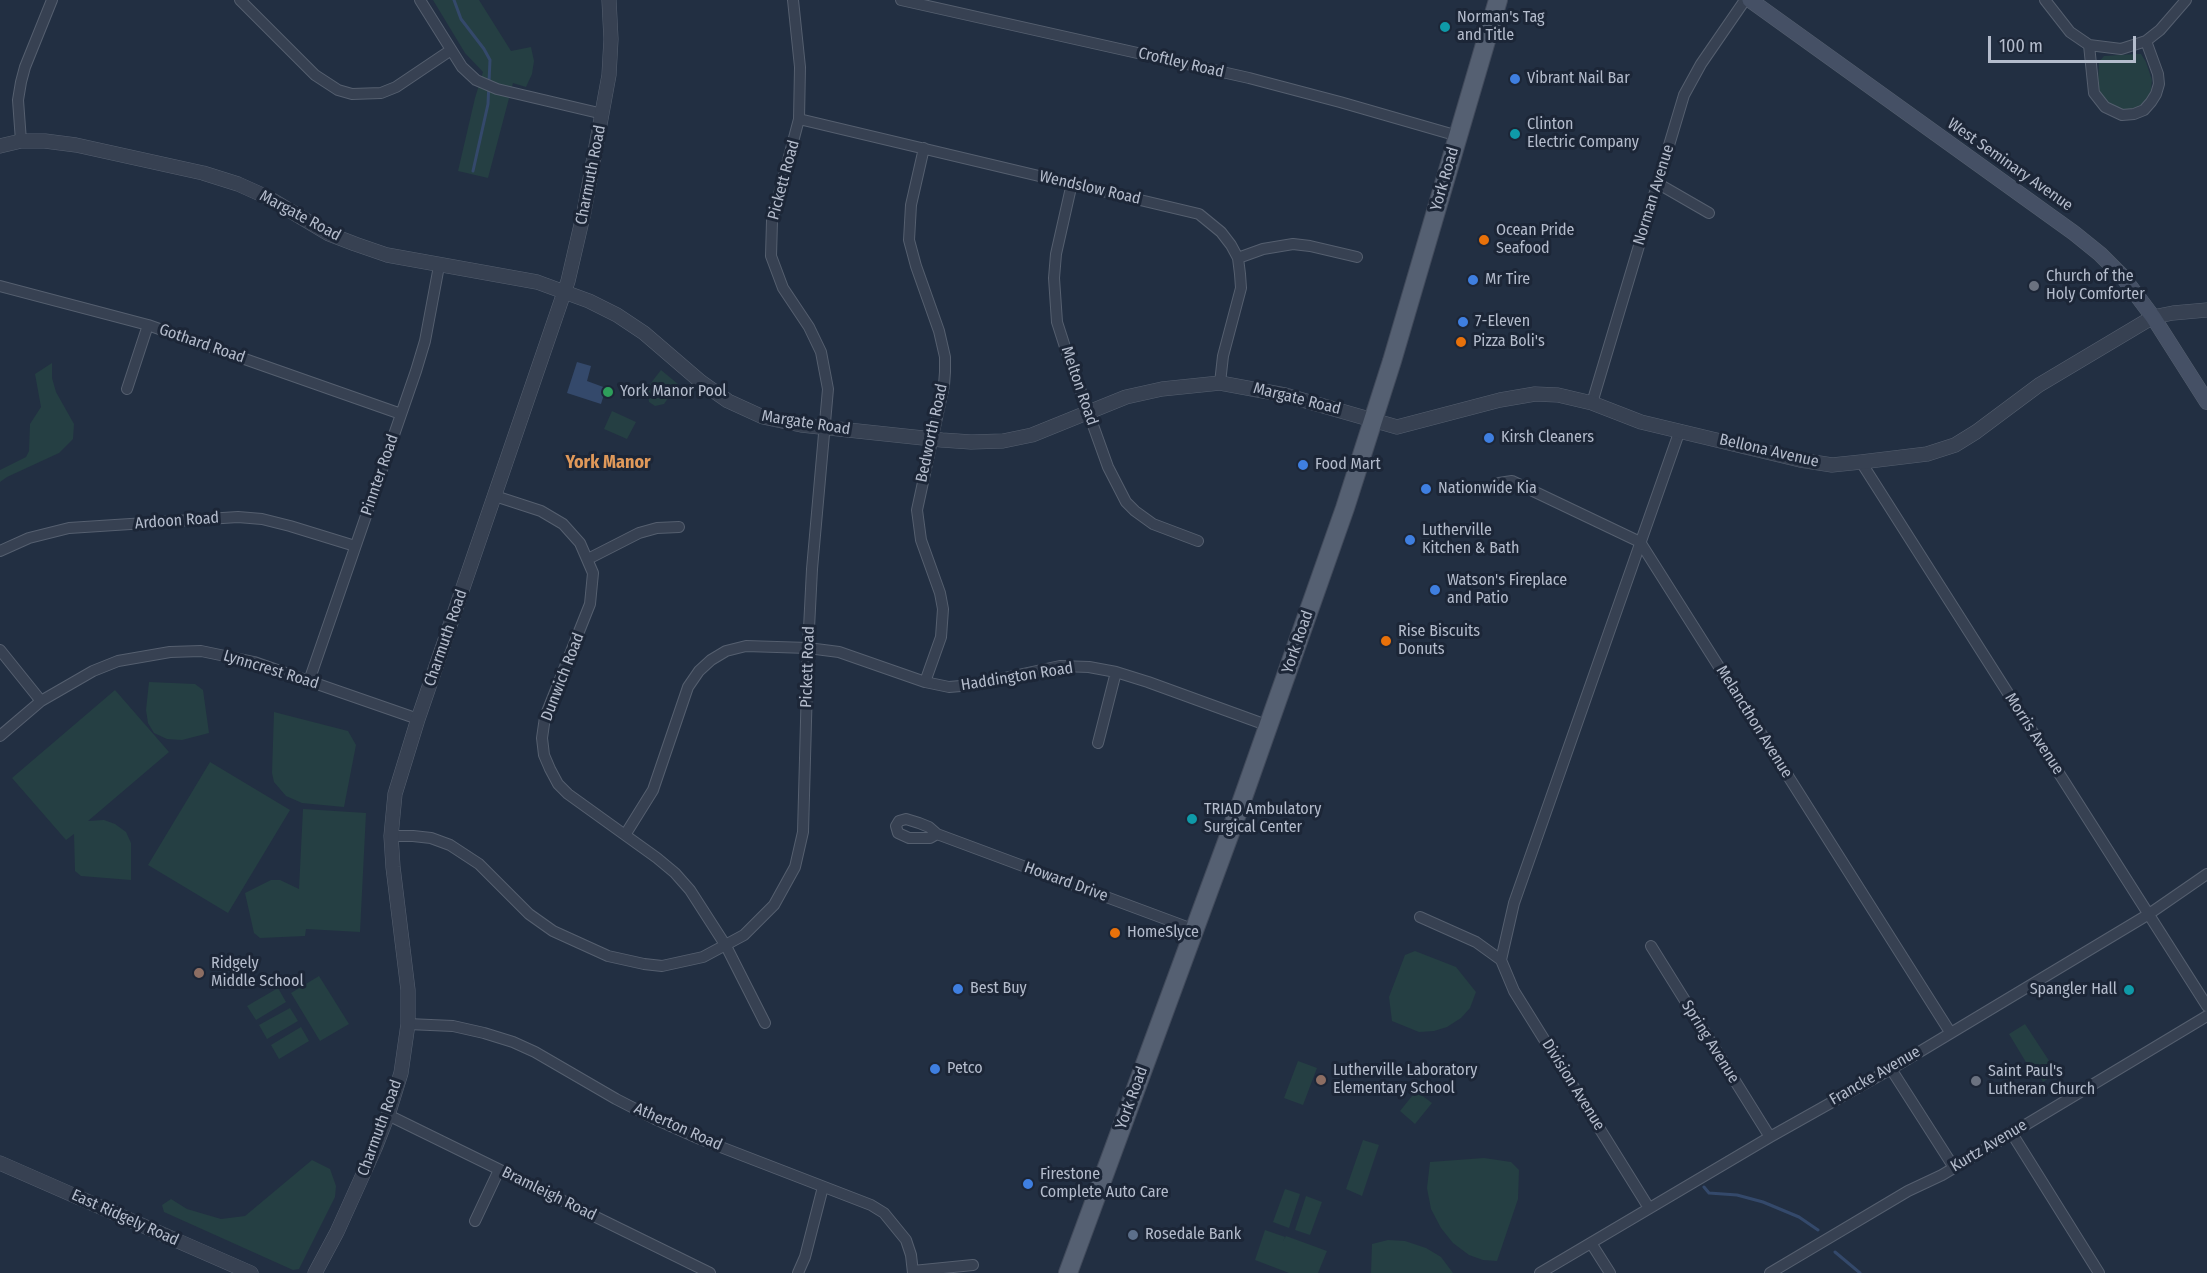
<!DOCTYPE html>
<html>
<head>
<meta charset="utf-8">
<style>
  body { margin:0 }
  #map { position:relative; width:2207px; height:1273px; overflow:hidden; background:#222f42; font-family:"Fira Sans Condensed",sans-serif }
  canvas { display:block }
  .scale { position:absolute; left:1988px; top:36px; width:148px; height:27px; box-sizing:border-box; border:3px solid #b4bccc; border-top:0; padding-left:8px; font-size:18px; line-height:21px; white-space:nowrap; color:#b4bccc; -webkit-text-stroke:4px #1c2637; paint-order:stroke }
</style>
</head>
<body>
<div id="map">
<canvas width="2207" height="1273"></canvas>
<div class="scale">100 m</div>
</div>
<script>
const g = document.querySelector('canvas').getContext('2d');
g.lineJoin = 'round';
function paint(path, color) { g.fillStyle = color; g.fill(path, 'evenodd'); }
const toPath = rows => new Path2D(rows.map(r => 'M' + r).join(''));
function trace(path, color, width, dash) { g.strokeStyle = color; g.lineWidth = width; g.lineCap = dash ? 'butt' : 'round'; g.setLineDash(dash || []); g.stroke(path); }
function write(font, color, halo, rows, align = 'center') {
  g.font = font + ' "Fira Sans Condensed",sans-serif'; g.lineWidth = 6; g.setLineDash([]); g.textBaseline = 'middle'; g.strokeStyle = halo; g.fillStyle = color; for (const [text, x, y, turn = 0] of rows) {
    g.save(); g.translate(x, y); g.rotate((+turn || 0) * Math.PI / 180); g.textAlign = isNaN(turn) ? turn : align; if (halo) g.strokeText(text, 0, 0); g.fillText(text, 0, 0); g.restore();
  }
}
paint(toPath([
  [433,0,479,0,511,51,531,47,534,61,532,74,526,87,513,83,488,178,458,171,475,98,483,72,465,53],
  [2136,54,2141,54,2146,62,2152,80,2151,90,2148,98,2141,105,2130,110,2119,109,2111,106,2101,96,2098,83,2099,62,2104,56],
  [52,363,52,378,56,392,74,424,73,439,59,453,7,477,0,482,0,470,26,457,29,451,30,424,41,407,35,374],
  [661,370,678,384,664,404,655,406,649,402,647,388],
  [612,411,636,422,627,439,604,429],
  [149,682,195,684,203,690,209,733,182,740,167,739,154,733,148,723,146,710],
  [115,690,169,752,88,821,104,820,115,824,126,832,131,843,131,880,81,876,75,871,74,834,66,840,12,778],
  [274,712,348,731,356,745,344,807,302,803,286,796,274,782,272,773],
  [210,762,290,810,228,913,148,865],
  [303,809,366,813,360,932,306,929,305,936,260,938,254,933,245,893,271,880,280,880,299,889],
  [1415,951,1456,967,1476,992,1470,1008,1461,1018,1447,1027,1434,1031,1419,1032,1392,1021,1389,997,1405,955],
  [319,976,349,1024,320,1041,291,993],
  [278,988,286,1002,256,1020,247,1006],
  [290,1008,298,1021,267,1039,259,1025],
  [2025,1024,2057,1073,2043,1082,2037,1072,2033,1074,2009,1034],
  [301,1027,309,1041,279,1059,271,1045],
  [1298,1061,1317,1068,1303,1105,1284,1098],
  [1416,1091,1432,1103,1415,1124,1400,1111],
  [1363,1140,1379,1145,1362,1196,1346,1189],
  [1484,1158,1511,1162,1519,1170,1518,1199,1497,1261,1483,1260,1469,1255,1453,1243,1441,1228,1431,1209,1427,1188,1430,1162],
  [312,1160,330,1169,336,1186,335,1197,299,1269,293,1270,164,1212,162,1205,171,1199,187,1209,221,1219,245,1216],
  [1285,1189,1300,1194,1289,1228,1273,1222],
  [1306,1196,1322,1202,1310,1235,1295,1230],
  [1265,1230,1285,1237,1283,1241,1286,1236,1327,1251,1318,1273,1289,1273,1255,1260],
  [1388,1240,1405,1241,1426,1248,1441,1257,1453,1273,1371,1273,1372,1244]
]), '#253f43');
paint(toPath([
  [577,362,591,366,587,381,606,388,601,404,567,393]
]), '#34496b');
trace(toPath([
  [454,0,461,19,484,49,490,60,488,104,473,171],
  [1704,1187,1709,1193,1737,1195,1763,1202,1799,1217,1818,1230],
  [1835,1252,1860,1273]
]), '#34496b', 3);
const minor = toPath([
  [240,0,315,75,338,90,352,94,381,93,396,87,451,50],
  [420,0,462,67,476,80,497,89,603,114],
  [901,0,1249,78,1340,102,1458,136],
  [2045,0,2070,32,2089,45,2121,49,2146,41,2160,30,2186,0],
  [2089,45,2094,93,2105,107,2122,115,2134,114,2144,110,2151,102,2156,94,2159,84,2158,74,2146,41],
  [799,119,1199,214,1221,232,1231,245,1238,258,1240,274,1241,288,1223,356,1220,383],
  [21,141,18,100,21,82,25,67,52,0],
  [924,148,911,205,909,240,916,266,939,331,945,357,945,372,944,385,917,510,921,540,940,593,943,609,941,637,925,682],
  [1072,183,1056,254,1054,278,1057,322,1065,347,1108,467,1126,502,1135,511,1153,524,1198,541],
  [1657,183,1709,213],
  [1238,258,1263,249,1293,244,1310,246,1357,257],
  [0,286,148,325,401,414],
  [127,389,148,325],
  [1592,403,1684,95,1701,64,1745,0],
  [1861,462,2207,1006],
  [1499,483,1512,481,1640,542,1950,1032],
  [495,496,541,511,563,524,580,543,593,573,590,604,545,717,542,738,544,755,550,769,558,784,568,794,657,858,675,873,690,890,726,946,765,1023],
  [0,551,29,538,69,528,238,517,262,519,290,526,355,546],
  [588,559,639,533,657,528,679,527],
  [0,650,41,701],
  [309,681,416,371,425,341,439,266],
  [0,736,41,701,93,671,118,661,170,652,201,651,254,662,418,719],
  [1098,743,1116,672],
  [937,834,930,838,909,838,898,833,896,826,899,821,906,819,919,823,929,827,937,834,1195,930],
  [625,835,653,790,688,687,699,671,711,660,726,651,746,646,808,648,839,652,925,682,949,687,972,685,1060,666,1089,667,1116,672,1148,682,1269,726],
  [391,836,413,836,431,838,450,845,479,864,529,914,553,931,608,956,644,964,662,966,703,957,744,935,774,905,795,867,803,832,808,648,812,569,828,389,821,352,809,327,783,288,771,256,772,221,799,119,800,67,793,0],
  [1420,917,1476,942,1501,960,1514,991,1649,1208],
  [1651,946,1770,1137],
  [1501,960,1514,903,1680,430],
  [408,1024,453,1026,484,1033,513,1042,535,1052,616,1099,655,1119,700,1139,871,1205,884,1213,906,1240,911,1255,913,1273],
  [1891,1069,1953,1166],
  [388,1115,710,1273],
  [2011,1132,2099,1273],
  [475,1221,499,1170],
  [1591,1243,1610,1273],
  [913,1271,973,1265],
  [798,1273,805,1257,823,1187],
  [1540,1273,1770,1137,1891,1069,2149,914,2207,874],
  [1770,1273,1908,1191,1942,1175,2207,1016]
]);
const tertiary = toPath([
  [0,146,21,141,45,141,76,145,203,173,238,184,267,197,329,234,355,244,387,255,537,282,589,301,617,315,644,333,701,382,728,401,763,417,801,425,942,440,971,442,1003,441,1032,435,1126,397,1162,389,1220,383,1285,395,1397,427,1500,400,1535,394,1558,395,1592,403,1641,422,1800,460,1832,465,1861,462,1927,454,1955,445,1976,432,2039,385,2153,317,2173,313,2207,310],
  [0,1163,251,1273],
  [315,1273,337,1232,375,1148,388,1115,401,1073,408,1024,408,990,393,867,391,836,395,794,418,719,568,281,584,212,609,75,611,39,609,0]
]);
const secondary = toPath([
  [1750,0,2074,233,2100,254,2123,277,2153,317,2207,402]
]);
const primary = toPath([
  [1068,1273,1240,806,1345,508,1392,361,1498,0]
]);
trace(minor, '#555f6f', 12);
trace(tertiary, '#555f6f', 15);
trace(secondary, '#555f6f', 16);
trace(primary, '#414a5b', 20);
trace(minor, '#374152', 10);
trace(tertiary, '#374152', 14);
trace(secondary, '#455065', 15);
trace(primary, '#556072', 18);
for (const [x, y, r, color] of [
  [1445,27,6,"#0f9aa8"],
  [1515,79,6,"#3f7fe0"],
  [1515,134,6,"#0f9aa8"],
  [1484,240,6,"#e8710a"],
  [1473,280,6,"#3f7fe0"],
  [2034,286,6,"#6b7280"],
  [1463,322,6,"#3f7fe0"],
  [1461,342,6,"#e8710a"],
  [608,392,6,"#2e9e5b"],
  [1489,438,6,"#3f7fe0"],
  [1303,465,6,"#3f7fe0"],
  [1426,489,6,"#3f7fe0"],
  [1410,540,6,"#3f7fe0"],
  [1435,590,6,"#3f7fe0"],
  [1386,641,6,"#e8710a"],
  [1192,819,6,"#0f9aa8"],
  [1115,933,6,"#e8710a"],
  [199,973,6,"#8d6e63"],
  [958,989,6,"#3f7fe0"],
  [2129,990,6,"#0f9aa8"],
  [935,1069,6,"#3f7fe0"],
  [1321,1080,6,"#8d6e63"],
  [1976,1081,6,"#6b7280"],
  [1028,1184,6,"#3f7fe0"],
  [1133,1235,6,"#5c6f8a"]
]) { const dot = new Path2D(); dot.arc(x, y, r, 0, 2 * Math.PI); g.fillStyle = color; g.fill(dot); trace(dot, '#1c2637', 2); }
write('16px', '#b4bccc', '#1c2637', [
  ["Norman's Tag",1457,18],
  ["and Title",1457,36],
  ["Vibrant Nail Bar",1527,79],
  ["Clinton",1527,125],
  ["Electric Company",1527,143],
  ["Ocean Pride",1496,231],
  ["Seafood",1496,249],
  ["Church of the",2046,277],
  ["Holy Comforter",2046,295],
  ["Mr Tire",1485,280],
  ["7-Eleven",1475,322],
  ["Pizza Boli's",1473,342],
  ["York Manor Pool",620,392],
  ["Kirsh Cleaners",1501,438],
  ["Food Mart",1315,465],
  ["Nationwide Kia",1438,489],
  ["Lutherville",1422,531],
  ["Kitchen & Bath",1422,549],
  ["Watson's Fireplace",1447,581],
  ["and Patio",1447,599],
  ["Rise Biscuits",1398,632],
  ["Donuts",1398,650],
  ["TRIAD Ambulatory",1204,810],
  ["Surgical Center",1204,828],
  ["HomeSlyce",1127,933],
  ["Ridgely",211,964],
  ["Middle School",211,982],
  ["Best Buy",970,989],
  ["Spangler Hall",2117,990,"right"],
  ["Petco",947,1069],
  ["Lutherville Laboratory",1333,1071],
  ["Elementary School",1333,1089],
  ["Saint Paul's",1988,1072],
  ["Lutheran Church",1988,1090],
  ["Firestone",1040,1175],
  ["Complete Auto Care",1040,1193],
  ["Rosedale Bank",1145,1235]
], 'left');
write('16px', '#b4bccc', '#1c2637', [
  ["Croftley Road",1181,63,13],
  ["West Seminary Avenue",2010,165,35],
  ["Charmuth Road",591,175,-79],
  ["York Road",1445,179,-74],
  ["Pickett Road",784,180,-75],
  ["Wendslow Road",1090,188,13],
  ["Norman Avenue",1654,195,-73],
  ["Margate Road",300,216,28],
  ["Gothard Road",202,344,19],
  ["Melton Road",1079,386,71],
  ["Margate Road",1297,399,14],
  ["Margate Road",806,423,9],
  ["Bedworth Road",932,433,-78],
  ["Bellona Avenue",1769,451,13],
  ["Pinnter Road",380,475,-71],
  ["Ardoon Road",177,521,-4],
  ["Charmuth Road",446,638,-71],
  ["York Road",1298,642,-71],
  ["Pickett Road",808,667,-88],
  ["Lynncrest Road",271,670,17],
  ["Dunwich Road",563,677,-69],
  ["Haddington Road",1017,677,-9],
  ["Melancthon Avenue",1754,722,58],
  ["Morris Avenue",2034,734,57],
  ["Howard Drive",1066,882,20],
  ["Spring Avenue",1710,1042,58],
  ["Francke Avenue",1875,1076,-30],
  ["Division Avenue",1573,1085,58],
  ["York Road",1132,1098,-70],
  ["Atherton Road",678,1127,24],
  ["Charmuth Road",380,1128,-70],
  ["Kurtz Avenue",1989,1146,-31],
  ["Bramleigh Road",549,1194,26],
  ["East Ridgely Road",125,1218,24]
]);
write('bold 18px', '#e0995a', '#1c2637', [
  ["York Manor",608,463]
]);
</script>
</body>
</html>
